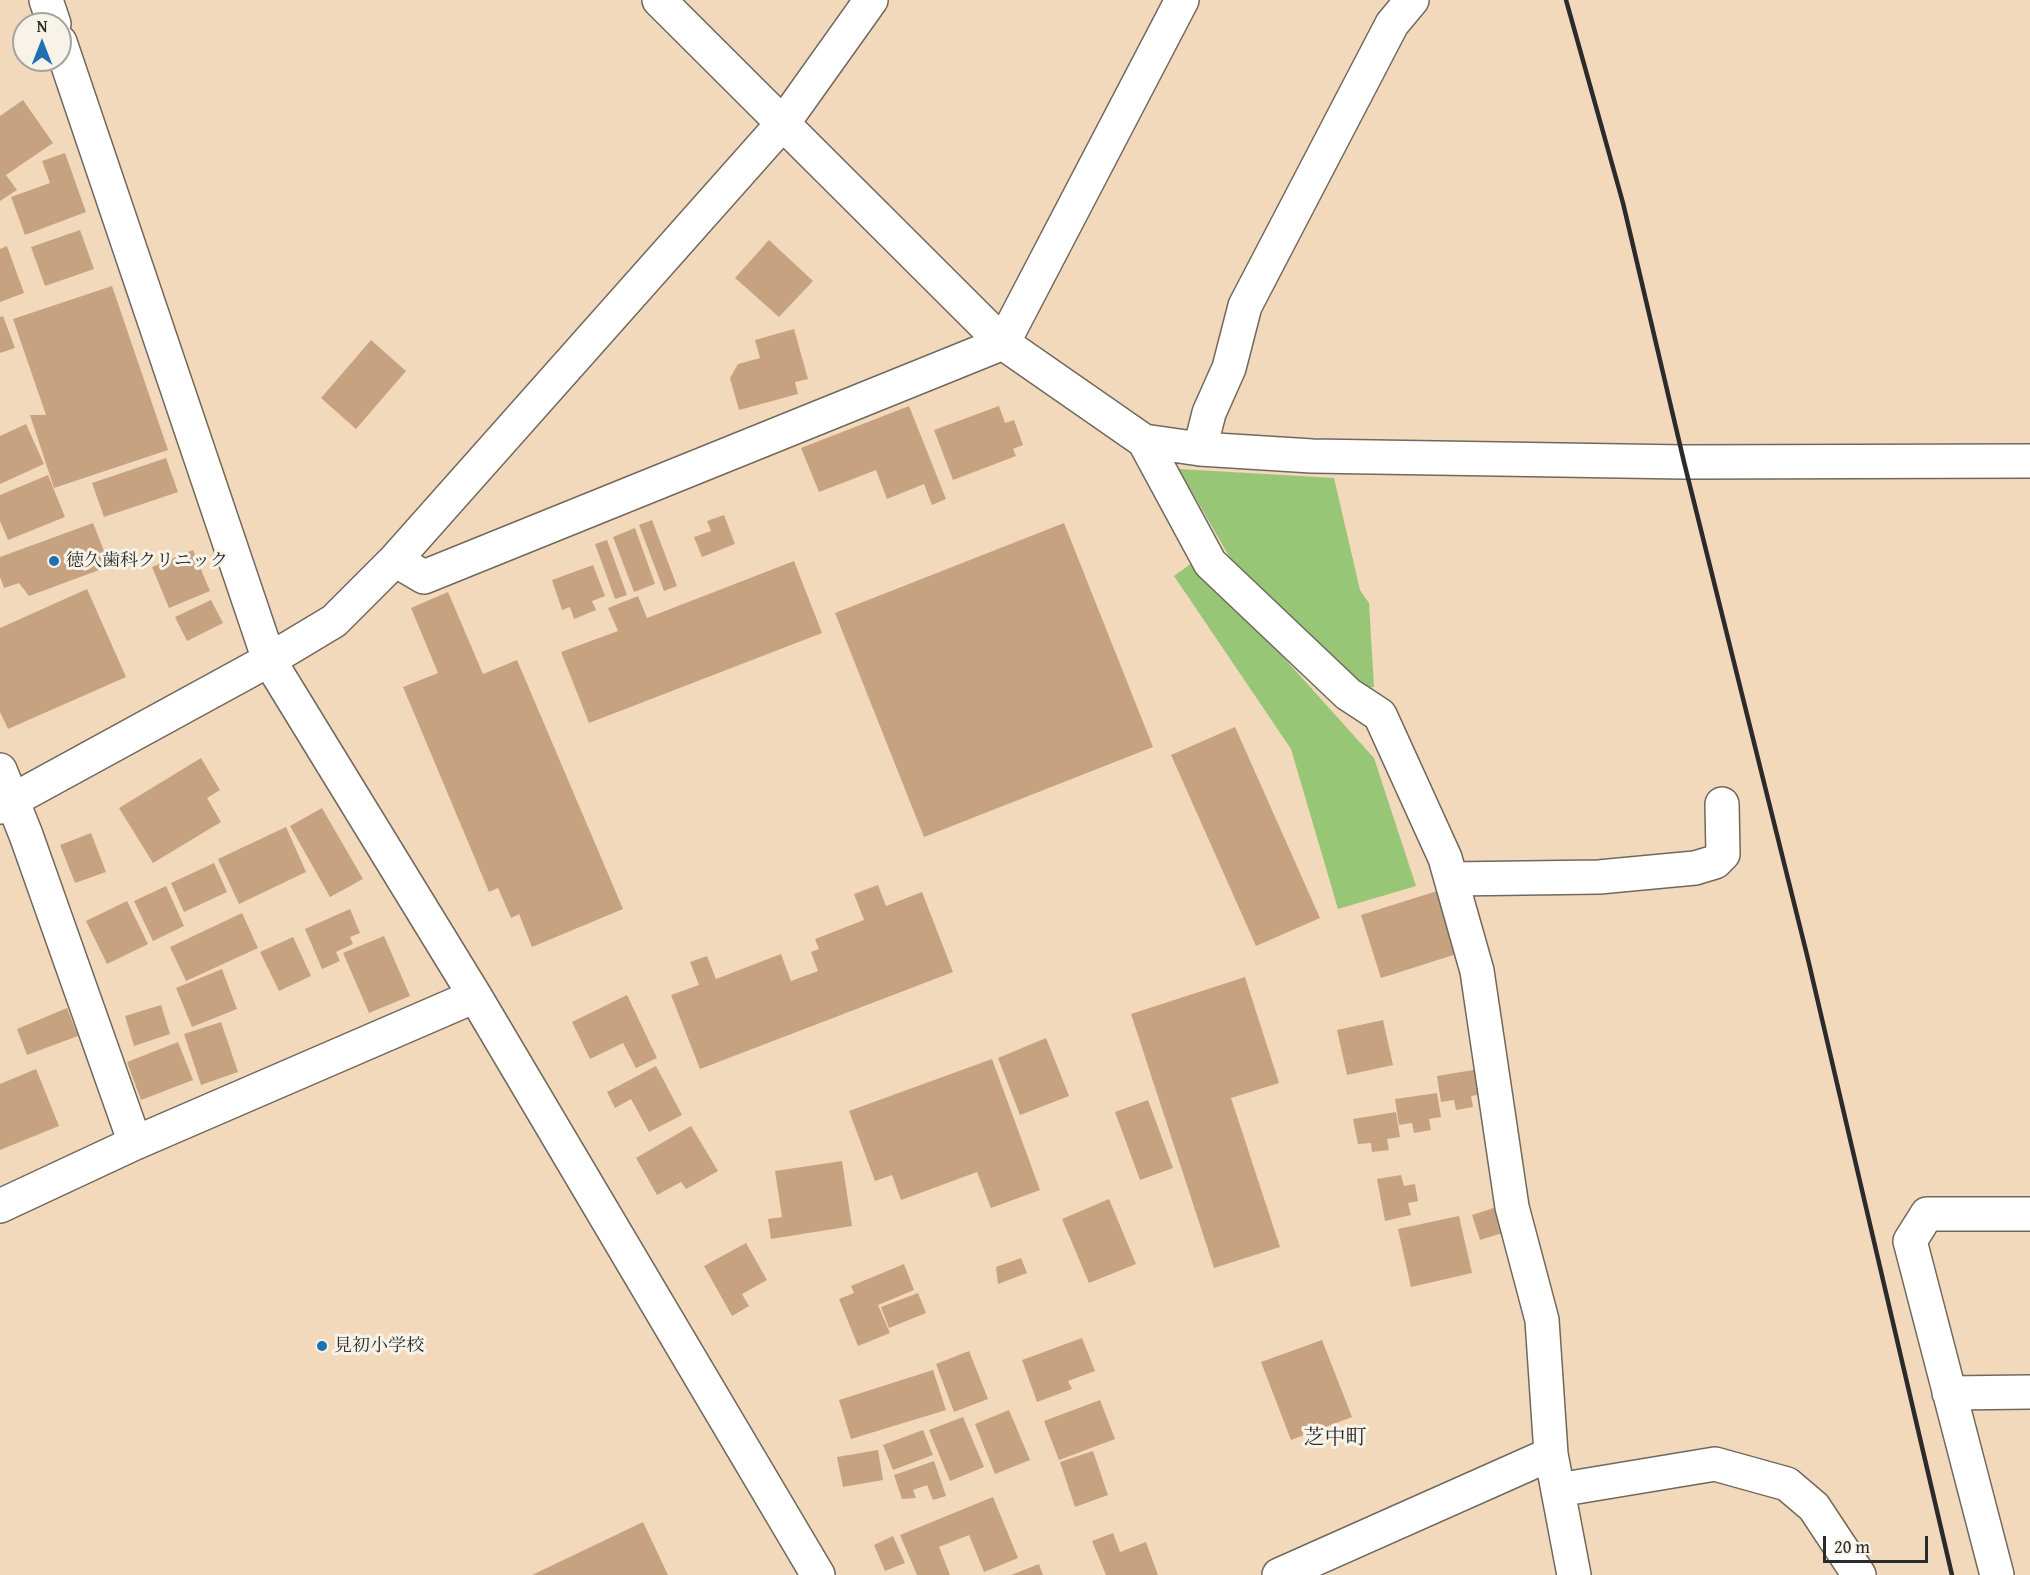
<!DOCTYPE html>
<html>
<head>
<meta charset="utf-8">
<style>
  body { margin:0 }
  #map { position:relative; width:2030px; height:1575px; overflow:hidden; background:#f3d9bb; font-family:"Gentium Book Plus",serif }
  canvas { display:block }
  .north { position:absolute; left:12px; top:12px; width:60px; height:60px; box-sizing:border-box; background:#f7f3e8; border:2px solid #a5a39c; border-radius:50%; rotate:0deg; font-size:16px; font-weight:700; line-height:24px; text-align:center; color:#2b2b2b }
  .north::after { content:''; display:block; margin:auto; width:21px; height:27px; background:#1f6fb2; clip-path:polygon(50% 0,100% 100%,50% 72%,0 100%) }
  .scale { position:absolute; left:1823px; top:1536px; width:105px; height:27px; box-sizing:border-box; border:3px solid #2b2b2b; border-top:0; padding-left:8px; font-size:18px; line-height:21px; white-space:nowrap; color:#2b2b2b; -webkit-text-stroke:4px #f7f3e8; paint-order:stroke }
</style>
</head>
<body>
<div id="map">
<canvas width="2030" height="1575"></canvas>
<div class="north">N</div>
<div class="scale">20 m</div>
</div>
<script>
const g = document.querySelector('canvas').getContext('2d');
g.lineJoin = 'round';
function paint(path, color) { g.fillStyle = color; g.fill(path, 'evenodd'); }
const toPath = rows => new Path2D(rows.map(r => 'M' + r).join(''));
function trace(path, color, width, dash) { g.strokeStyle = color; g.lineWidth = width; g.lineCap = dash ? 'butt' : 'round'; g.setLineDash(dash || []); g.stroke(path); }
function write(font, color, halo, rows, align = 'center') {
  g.font = font + ' "Gentium Book Plus","Noto Serif JP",serif'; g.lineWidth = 6; g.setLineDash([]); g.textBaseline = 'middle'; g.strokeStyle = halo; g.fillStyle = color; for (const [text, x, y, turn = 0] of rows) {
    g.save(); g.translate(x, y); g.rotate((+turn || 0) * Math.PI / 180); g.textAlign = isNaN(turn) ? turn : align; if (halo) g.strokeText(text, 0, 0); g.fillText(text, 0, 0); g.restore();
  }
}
paint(toPath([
  [1179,469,1334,478,1360,590,1369,603,1374,687,1349,688,1242,579],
  [1196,560,1374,758,1416,886,1338,909,1291,749,1174,576]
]), '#97c776');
paint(toPath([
  [23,100,53,143,6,175,17,190,0,201,0,116],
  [65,153,86,212,25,235,11,197,50,183,42,161],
  [80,230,94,269,45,286,31,247],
  [769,240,813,281,779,317,735,278],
  [7,246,24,293,0,302,0,249],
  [112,286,168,450,54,488,30,415,46,415,13,319],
  [3,316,15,348,0,353,0,317],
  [794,329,808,379,795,382,798,394,739,410,730,378,738,364,760,358,755,340],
  [371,340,406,371,356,429,321,398],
  [909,406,946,499,932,505,924,484,887,499,876,470,819,492,801,448],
  [999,406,1005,423,1014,420,1023,445,1013,449,1016,456,953,480,934,430],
  [26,424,44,464,0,484,0,436],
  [166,458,178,492,104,517,92,483],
  [48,475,65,517,8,540,0,521,0,495],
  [724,515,735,544,702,557,694,537,711,531,707,521],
  [652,520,677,586,664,591,639,525],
  [93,523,110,566,29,596,19,583,4,588,0,577,0,557],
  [1064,523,1153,747,924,837,835,613],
  [635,528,655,584,634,592,613,537],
  [607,540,627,595,615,599,595,544],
  [193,550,210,591,169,608,152,567],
  [794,561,822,633,589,723,561,652,618,631,608,608,638,596,647,618],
  [593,565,605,596,592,601,596,610,574,619,570,607,562,610,552,580],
  [87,589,126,677,8,729,0,712,0,628],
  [448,592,483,674,517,660,623,909,532,947,519,914,511,918,498,888,489,892,403,687,438,673,411,608],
  [211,600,223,623,187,641,175,617],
  [1235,727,1320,918,1256,946,1171,755],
  [201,758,220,790,207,798,221,822,153,863,119,808],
  [322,808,363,879,330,897,290,826],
  [286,827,306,872,239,904,218,859],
  [91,833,106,872,75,883,60,845],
  [214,863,227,892,184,912,171,883],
  [878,885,886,906,922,892,953,972,700,1069,671,995,699,985,690,962,707,956,716,979,781,954,791,981,818,971,811,952,819,949,815,939,864,920,854,894],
  [166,886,184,926,153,941,134,901],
  [1437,891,1448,926,1463,952,1381,978,1361,915],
  [127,901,148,944,107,964,86,921],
  [350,909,360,933,350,937,353,944,336,952,340,961,322,969,305,929],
  [242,913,258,948,186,981,170,947],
  [384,936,410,996,369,1013,343,953],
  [293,937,311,976,279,991,260,952],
  [222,969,237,1009,192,1027,176,988],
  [1245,977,1279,1083,1231,1098,1280,1247,1214,1268,1131,1014],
  [627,995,657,1058,636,1068,623,1043,590,1059,572,1022],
  [161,1005,170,1034,134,1046,125,1016],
  [67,1008,78,1036,27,1055,17,1029],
  [1383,1020,1393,1065,1347,1075,1337,1030],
  [221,1022,238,1072,201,1085,184,1034],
  [1046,1038,1069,1096,1020,1115,998,1058],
  [178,1042,193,1080,141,1100,127,1062],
  [992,1059,1040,1190,991,1208,977,1172,901,1200,892,1175,875,1181,849,1111],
  [656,1066,682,1115,649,1132,631,1099,615,1108,607,1092],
  [36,1069,59,1126,0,1150,0,1084],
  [1479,1069,1483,1094,1471,1096,1473,1107,1456,1110,1454,1100,1441,1102,1437,1076],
  [1437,1093,1441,1117,1429,1119,1431,1130,1414,1133,1412,1123,1399,1125,1395,1099],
  [1148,1100,1173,1168,1140,1180,1115,1112],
  [1396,1112,1400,1137,1387,1139,1389,1150,1372,1152,1371,1143,1358,1144,1353,1119],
  [691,1126,718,1171,686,1189,681,1182,657,1195,636,1158],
  [842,1161,852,1226,771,1239,768,1219,782,1217,775,1171],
  [1401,1175,1404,1186,1415,1184,1418,1201,1408,1203,1411,1215,1385,1221,1377,1179],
  [1109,1199,1136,1264,1089,1283,1062,1219],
  [1500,1206,1509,1231,1480,1240,1472,1215],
  [1459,1216,1472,1273,1411,1287,1398,1229],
  [746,1243,767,1280,742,1294,749,1306,732,1316,704,1266],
  [1021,1258,1027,1273,998,1284,996,1267],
  [904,1264,914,1290,878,1305,890,1333,858,1346,839,1299,854,1293,851,1286],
  [918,1293,926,1313,889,1328,881,1307],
  [1082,1338,1095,1371,1068,1381,1072,1389,1037,1402,1022,1360],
  [1322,1340,1352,1417,1291,1440,1261,1362],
  [969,1351,988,1399,954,1412,936,1364],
  [933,1370,946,1410,851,1439,839,1400],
  [1100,1400,1115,1439,1059,1460,1044,1421],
  [1009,1410,1030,1460,995,1474,975,1424],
  [963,1417,984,1467,950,1481,929,1430],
  [923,1430,933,1455,893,1470,883,1445],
  [878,1450,883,1480,843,1487,837,1457],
  [1093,1451,1108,1495,1075,1507,1060,1462],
  [934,1461,946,1496,933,1500,927,1485,913,1490,916,1498,902,1499,894,1475],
  [993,1497,1018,1558,984,1572,969,1535,939,1547,950,1575,917,1575,900,1535],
  [643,1522,668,1575,532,1575],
  [1113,1533,1120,1552,1146,1542,1158,1575,1106,1575,1092,1541],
  [893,1536,905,1563,885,1571,874,1545],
  [1039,1564,1043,1575,1011,1575]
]), '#c7a281');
const minor = toPath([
  [46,0,54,24],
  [659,0,1003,343,1144,441,1200,449,1312,456,1684,462,2030,461],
  [60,42,269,660,475,996,818,1575],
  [1144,441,1210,563,1348,694,1380,715,1445,858,1477,971,1512,1207,1542,1320,1551,1454,1574,1575],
  [1200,449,1209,413,1229,368,1245,306,1392,24,1412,0],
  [395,560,424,577,1003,343,1182,0],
  [0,770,26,835,135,1143],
  [0,807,269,660,334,621,395,560,784,122,871,0],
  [1451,879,1599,877,1695,868,1715,862,1723,854,1722,804],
  [0,1206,135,1143,475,996],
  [1949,1393,2030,1392],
  [1558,1490,1715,1464,1787,1484,1814,1507,1859,1575],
  [1279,1575,1551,1454],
  [1997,1575,1910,1241,1927,1214,2030,1214]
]);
trace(minor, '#71685d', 36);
trace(minor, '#fff', 33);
trace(toPath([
  [1566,0,1623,203,1684,462,1807,955,1952,1575]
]), '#2b2b2b', 4.5);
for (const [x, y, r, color] of [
  [54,561,6,"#1f6fb2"],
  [322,1346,6,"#1f6fb2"]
]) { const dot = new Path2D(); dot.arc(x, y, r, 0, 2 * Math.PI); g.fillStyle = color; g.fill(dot); trace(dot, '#f7f3e8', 2); }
write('18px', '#2b2b2b', '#f7f3e8', [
  ["徳久歯科クリニック",66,561],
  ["見初小学校",334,1346]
], 'left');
write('21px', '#2b2b2b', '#f7f3e8', [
  ["芝中町",1335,1439]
]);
</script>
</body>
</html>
